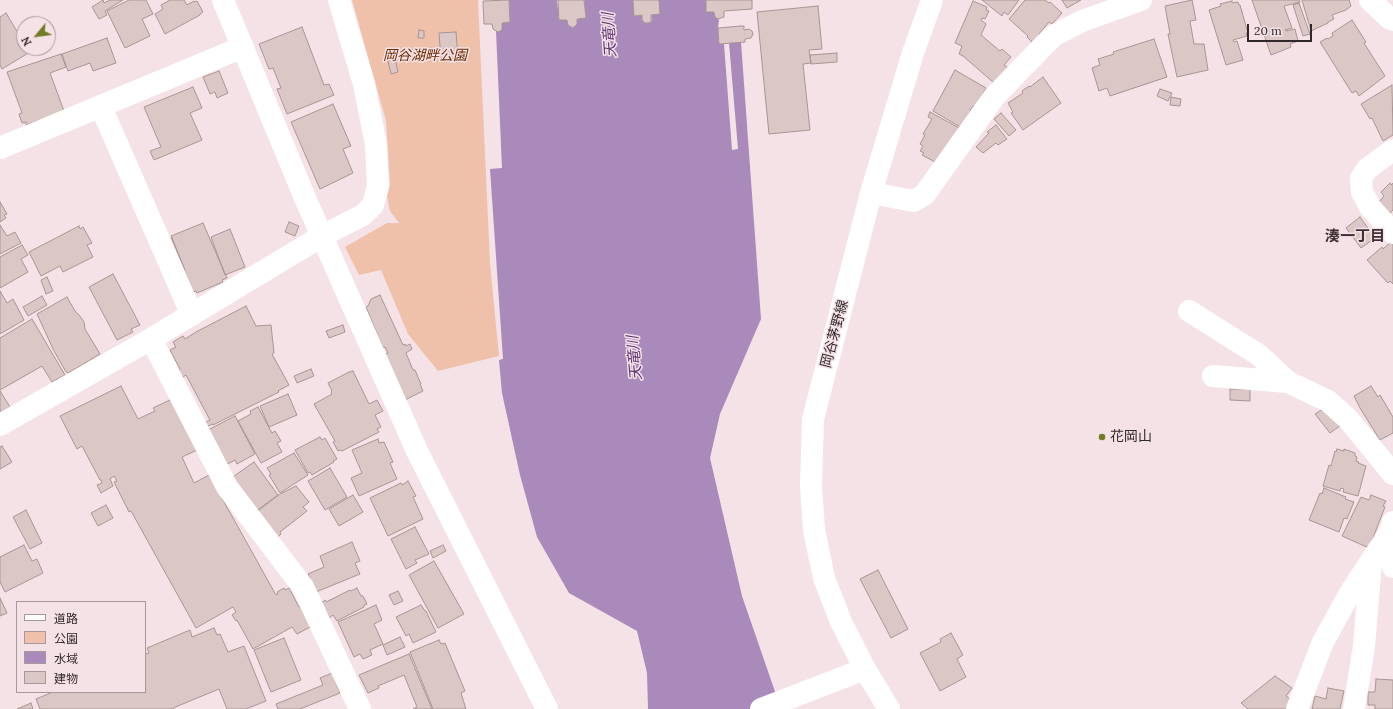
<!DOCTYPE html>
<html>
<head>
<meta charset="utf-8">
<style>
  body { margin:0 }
  #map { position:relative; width:1393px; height:709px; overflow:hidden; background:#f5e2e7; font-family:Lora,"Noto Sans JP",serif }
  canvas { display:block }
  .legend { position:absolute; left:16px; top:601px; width:130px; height:92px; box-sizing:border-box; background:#f5e2e7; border:1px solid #a6989b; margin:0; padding:5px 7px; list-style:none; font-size:12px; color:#30282a }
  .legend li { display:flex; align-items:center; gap:8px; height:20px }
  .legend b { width:20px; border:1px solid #a6989b }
  .north { position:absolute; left:16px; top:16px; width:40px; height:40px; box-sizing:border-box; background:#f5e2e7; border:1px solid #a6989b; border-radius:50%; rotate:241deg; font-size:11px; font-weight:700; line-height:16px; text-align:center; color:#30282a }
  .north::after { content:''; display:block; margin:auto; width:14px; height:18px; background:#727b26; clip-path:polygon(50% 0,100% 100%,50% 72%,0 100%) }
  .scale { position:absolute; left:1247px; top:24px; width:65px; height:18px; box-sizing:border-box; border:2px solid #30282a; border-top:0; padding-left:5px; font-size:12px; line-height:14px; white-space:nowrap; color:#30282a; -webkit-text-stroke:3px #f5e2e7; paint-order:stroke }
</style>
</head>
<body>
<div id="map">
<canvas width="1393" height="709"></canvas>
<ul class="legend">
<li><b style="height:5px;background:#fff"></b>道路</li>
<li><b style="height:11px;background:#efc1ab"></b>公園</li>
<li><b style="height:11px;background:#a98aba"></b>水域</li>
<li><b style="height:11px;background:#dbc7c6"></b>建物</li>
</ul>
<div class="north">N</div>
<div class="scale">20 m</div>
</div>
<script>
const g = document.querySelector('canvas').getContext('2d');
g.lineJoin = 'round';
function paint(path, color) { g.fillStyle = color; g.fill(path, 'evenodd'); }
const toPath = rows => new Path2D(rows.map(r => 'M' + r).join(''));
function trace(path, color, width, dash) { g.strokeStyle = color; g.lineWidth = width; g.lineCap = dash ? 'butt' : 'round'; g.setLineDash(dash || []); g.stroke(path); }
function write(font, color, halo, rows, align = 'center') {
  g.font = font + ' Lora,"Noto Sans JP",serif'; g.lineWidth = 3; g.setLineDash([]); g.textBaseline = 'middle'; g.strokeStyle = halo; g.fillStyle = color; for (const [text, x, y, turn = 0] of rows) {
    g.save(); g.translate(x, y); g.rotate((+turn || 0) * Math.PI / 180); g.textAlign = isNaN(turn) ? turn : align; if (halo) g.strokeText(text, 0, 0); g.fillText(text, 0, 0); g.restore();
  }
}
paint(toPath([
  [352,0,478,0,490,263,499,356,438,371,408,334,381,270,359,275,345,247,387,223,399,223,390,211,387,196,390,185,386,121]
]), '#efc1ab');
paint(toPath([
  [509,0,557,0,559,20,567,20,568,25,573,28,577,24,577,19,586,18,584,0,633,0,634,16,642,15,643,22,647,23,650,23,652,20,651,15,659,0,706,0,706,12,714,12,715,17,719,20,718,28,719,44,724,44,732,150,738,149,729,43,741,42,761,319,720,414,710,458,742,596,781,709,648,709,647,673,637,631,569,593,537,537,520,475,502,393,499,360,503,359,490,169,502,168,496,31,502,27,502,23,510,22]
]), '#a98aba');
const building = toPath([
  [103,0,104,3,110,0,123,0,105,11,107,15,99,19,92,7,103,0],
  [129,0,146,0,153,14,142,19,150,36,125,48,107,11,129,0],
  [170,0,184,0,187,5,194,1,194,2,197,1,203,12,200,14,200,15,165,34,155,14,163,9,161,5,170,0],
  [509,0,510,22,502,23,502,30,498,32,493,29,492,24,484,24,483,1,509,0],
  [558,0,584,0,586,18,577,19,577,24,573,28,568,25,567,20,559,20,558,0],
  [633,0,659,0,660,14,651,15,651,22,648,23,645,23,642,20,642,15,634,16,633,0],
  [706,0,752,0,752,9,724,11,724,17,718,19,715,17,714,12,706,12,706,0],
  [982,0,1019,0,1008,15,1004,12,1002,16,982,0],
  [1025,0,1045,0,1049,3,1050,2,1062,13,1052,24,1049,22,1039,34,1041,36,1034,44,1027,37,1028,36,1009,19,1025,0],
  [1062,0,1081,0,1067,8,1062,0],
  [1192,0,1196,20,1190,21,1194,44,1204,44,1208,70,1177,77,1168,34,1170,34,1165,6,1192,0],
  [1252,0,1299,0,1300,2,1284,6,1292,28,1285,30,1286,31,1295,29,1298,41,1290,44,1291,47,1271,55,1252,0],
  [1302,0,1349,0,1351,6,1346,10,1332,15,1334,19,1328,22,1328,23,1311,31,1302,0],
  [973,1,987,7,986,10,989,11,985,19,982,18,981,20,986,24,981,35,1000,51,1002,49,1011,57,1004,65,1008,68,994,83,963,56,959,54,962,46,955,43,973,1],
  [1232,1,1232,3,1238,2,1239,5,1240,5,1248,33,1246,33,1247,36,1233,40,1234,42,1237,41,1243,60,1226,65,1209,10,1221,6,1220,4,1232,1],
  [1299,3,1310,34,1303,36,1293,5,1299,3],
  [818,6,822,49,809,50,811,63,803,64,810,130,769,134,757,12,818,6],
  [6,13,24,43,24,48,27,48,30,52,2,69,0,65,0,17,6,13],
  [1352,20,1366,42,1364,43,1385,76,1359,96,1356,91,1352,93,1320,42,1327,38,1328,39,1333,36,1332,33,1352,20],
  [741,26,744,26,744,30,749,29,752,31,753,34,751,38,745,39,745,42,719,44,718,28,741,26],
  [302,27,324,85,329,84,334,95,287,114,277,89,281,88,273,68,269,69,259,44,302,27],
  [419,30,424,31,424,38,418,38,419,30],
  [456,32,458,58,441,59,439,33,456,32],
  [107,38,116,63,93,71,90,63,68,71,62,54,107,38],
  [1154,39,1167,77,1110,96,1107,88,1099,91,1092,68,1100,65,1098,59,1114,54,1113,52,1154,39],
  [393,50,398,72,391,74,386,52,393,50],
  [837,53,837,62,811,64,810,55,837,53],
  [61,54,66,67,50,73,64,111,26,125,26,122,22,123,19,114,22,113,7,72,61,54],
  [955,70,986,88,976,107,973,106,970,110,971,111,962,128,933,111,955,70],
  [219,71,228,93,217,98,215,92,210,94,203,77,219,71],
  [1043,77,1061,103,1023,130,1011,113,1013,112,1008,103,1023,93,1022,91,1029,86,1030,87,1043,77],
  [1392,85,1393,135,1383,141,1372,118,1370,119,1361,104,1392,85],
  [193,87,202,108,190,113,202,140,154,160,150,151,161,147,144,107,193,87],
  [1160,89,1172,93,1168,101,1157,96,1160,89],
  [1171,97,1181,99,1180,106,1170,105,1171,97],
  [333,104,351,146,343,149,353,173,320,189,291,122,333,104],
  [930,112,961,129,937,163,922,155,924,153,920,151,923,146,920,144,925,135,923,134,932,119,928,117,930,112],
  [1001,113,1016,130,1009,136,994,119,1001,113],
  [996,125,1007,139,998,145,996,143,983,153,976,147,989,133,987,132,996,125],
  [1390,183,1391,185,1393,183,1393,210,1389,214,1379,202,1384,196,1381,192,1390,183],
  [0,202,7,214,4,215,6,218,0,222,0,202],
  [1360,217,1375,238,1361,248,1346,228,1360,217],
  [289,222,299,226,295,236,285,232,289,222],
  [203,223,227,278,222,280,223,282,197,293,196,291,193,292,171,236,203,223],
  [0,225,7,236,15,232,21,243,0,254,0,225],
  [79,226,80,229,83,227,92,243,87,245,93,257,63,272,60,266,41,276,29,252,79,226],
  [230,229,245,267,225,275,211,237,230,229],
  [172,238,185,270,180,272,166,240,172,238],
  [1391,242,1393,244,1393,284,1390,281,1388,283,1367,260,1382,247,1383,249,1391,242],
  [22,245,28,255,21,259,28,272,0,288,0,257,22,245],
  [113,274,140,325,131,329,133,332,117,340,89,287,113,274],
  [47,277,53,291,46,294,41,280,47,277],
  [0,291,7,303,13,299,24,320,0,334,0,291],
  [380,295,403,345,405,344,406,346,410,344,412,349,406,353,413,370,415,370,421,384,420,384,423,391,405,400,385,354,388,353,385,347,383,348,366,307,368,306,371,299,380,295],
  [42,296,47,305,28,316,23,307,42,296],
  [67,297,75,311,80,316,84,322,85,329,100,354,68,373,66,372,54,351,37,314,67,297],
  [246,306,256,326,271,325,274,353,272,354,289,385,278,391,279,392,213,425,213,424,206,427,204,423,210,420,186,375,180,379,176,372,180,369,170,350,176,347,173,342,183,336,185,339,196,332,246,306],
  [32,319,65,375,52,382,42,366,0,390,0,338,32,319],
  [343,325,345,332,329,338,326,331,343,325],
  [311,369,314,376,297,383,294,376,311,369],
  [353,371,369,404,377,400,383,411,375,415,381,427,377,429,379,432,342,451,340,450,338,451,333,442,335,441,314,404,332,394,331,392,332,391,328,383,349,372,353,371],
  [121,386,138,419,155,411,153,408,172,399,197,450,182,457,194,483,209,475,276,595,278,594,277,592,284,588,285,590,289,588,299,607,303,605,314,625,297,634,292,627,253,649,237,620,236,621,232,615,236,612,233,607,196,628,131,511,129,512,114,482,117,481,114,476,110,479,113,486,101,493,97,485,102,483,101,480,100,480,82,446,77,449,60,416,121,386],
  [1371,386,1378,397,1380,395,1393,417,1393,433,1380,440,1360,408,1354,396,1371,386],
  [1230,389,1250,389,1250,401,1230,400,1230,389],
  [0,391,10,407,1,412,0,410,0,391],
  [288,394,297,415,269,427,260,406,288,394],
  [258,407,272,433,275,431,281,441,277,443,282,452,261,463,238,421,251,414,250,411,258,407],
  [1326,407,1344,423,1330,433,1315,414,1326,407],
  [235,416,255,454,237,464,235,460,224,466,206,431,235,416],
  [320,437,322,440,325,438,337,459,333,461,334,462,312,475,310,472,308,473,295,450,320,437],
  [378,439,379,443,384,442,393,462,390,463,397,479,359,496,351,478,362,473,352,450,378,439],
  [2,446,12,462,0,469,0,447,2,446],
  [1337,449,1344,451,1344,449,1355,453,1355,456,1357,457,1356,461,1359,462,1358,463,1366,466,1358,496,1343,492,1344,489,1341,488,1340,491,1323,486,1329,465,1331,466,1335,451,1336,452,1337,449],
  [294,453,308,475,280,493,269,475,271,474,267,468,294,453],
  [254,462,278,495,255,512,230,479,254,462],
  [330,468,347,497,325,510,308,481,330,468],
  [408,481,416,496,413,497,423,519,388,536,370,498,401,483,402,485,408,481],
  [296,486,309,502,303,507,307,511,280,532,281,534,277,538,256,512,280,494,296,486],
  [1324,488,1346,497,1345,499,1354,502,1347,519,1344,518,1339,532,1309,520,1320,493,1322,494,1324,488],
  [353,495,363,512,339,526,329,509,353,495],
  [1371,495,1386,501,1383,506,1385,507,1369,548,1342,536,1361,497,1369,500,1371,495],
  [106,505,113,518,98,526,91,513,106,505],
  [26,510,42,543,30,549,13,517,26,510],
  [415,527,429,554,415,560,417,563,406,569,391,539,415,527],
  [352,542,360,561,355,563,360,574,316,592,308,574,324,567,320,556,352,542],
  [24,545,32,561,37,559,43,573,5,592,0,582,0,557,24,545],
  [443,545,446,551,433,558,430,551,443,545],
  [434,561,464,614,438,628,409,575,434,561],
  [878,570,908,629,891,638,860,579,878,570],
  [357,588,361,596,363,596,367,604,364,605,364,607,337,621,333,615,329,618,321,603,325,600,326,602,350,590,351,591,357,588],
  [398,591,403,601,394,605,389,595,398,591],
  [0,598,7,613,0,616,0,598],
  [376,605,382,620,374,624,383,644,370,650,372,655,363,659,360,654,354,657,338,622,376,605],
  [421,605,425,611,426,611,436,632,413,643,409,634,406,636,396,617,421,605],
  [214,628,217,635,220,634,228,652,244,646,266,701,246,709,227,709,219,689,173,708,174,709,40,709,36,699,53,692,145,692,145,654,149,653,147,648,190,630,192,637,214,628],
  [951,633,963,655,957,659,966,677,940,691,920,653,941,642,940,639,951,633],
  [400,637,405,647,387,655,383,645,400,637],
  [284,638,301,680,271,692,254,650,284,638],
  [439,640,441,644,445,643,465,691,461,693,466,709,433,709,410,652,439,640],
  [409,654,432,709,413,709,417,707,404,675,378,686,379,688,368,693,359,675,409,654],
  [332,673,340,693,300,709,278,709,276,704,323,685,320,678,332,673],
  [1275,676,1292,688,1286,696,1297,704,1294,709,1248,709,1241,703,1275,676],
  [1376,679,1393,680,1393,709,1375,709,1375,705,1368,705,1368,692,1375,692,1376,679],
  [1328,688,1344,691,1340,709,1312,709,1315,696,1326,699,1328,688],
  [31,703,33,709,17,709,31,703]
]);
paint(building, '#dbc7c6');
trace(building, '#a89593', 1);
trace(toPath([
  [1370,0,1389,18,1393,20],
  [101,107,192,315],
  [0,148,243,47],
  [1393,150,1367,169,1361,178,1362,192,1370,207,1393,233],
  [871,193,914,201,925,194,994,97,1053,36,1082,21,1141,0],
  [1189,311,1259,355,1288,382,1328,401,1348,419,1393,474],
  [151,339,227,487,303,587,360,709],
  [1213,376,1288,382],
  [0,425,151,339,322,236,363,215,373,205,378,186,376,145,364,84,339,0],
  [1390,532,1393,567],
  [1297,709,1323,642,1350,593,1390,532,1393,522],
  [1354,709,1364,646,1371,562]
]), '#fff', 22);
trace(toPath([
  [223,0,305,198,417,451,547,709]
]), '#fff', 22);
trace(toPath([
  [761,709,865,669],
  [889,709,865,669,841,622,824,578,814,530,811,486,813,419,871,193,913,53,932,0]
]), '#fff', 22);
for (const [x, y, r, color] of [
  [1102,437,4,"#727b26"]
]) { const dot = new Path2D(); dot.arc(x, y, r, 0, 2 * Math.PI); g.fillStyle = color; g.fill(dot); trace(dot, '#f5e2e7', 1.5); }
write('italic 14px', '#6e2a00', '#f5e2e7', [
  ["岡谷湖畔公園",425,56]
]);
write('14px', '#30282a', '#f5e2e7', [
  ["岡谷茅野線",835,334,-75]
]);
write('14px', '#30282a', '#f5e2e7', [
  ["花岡山",1110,437]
], 'left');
write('italic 15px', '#5f3674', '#f5e2e7', [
  ["天竜川",610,35,-94],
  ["天竜川",635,358,-95]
]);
write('bold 15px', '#3f3034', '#f5e2e7', [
  ["湊一丁目",1355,237]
]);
</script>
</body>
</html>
